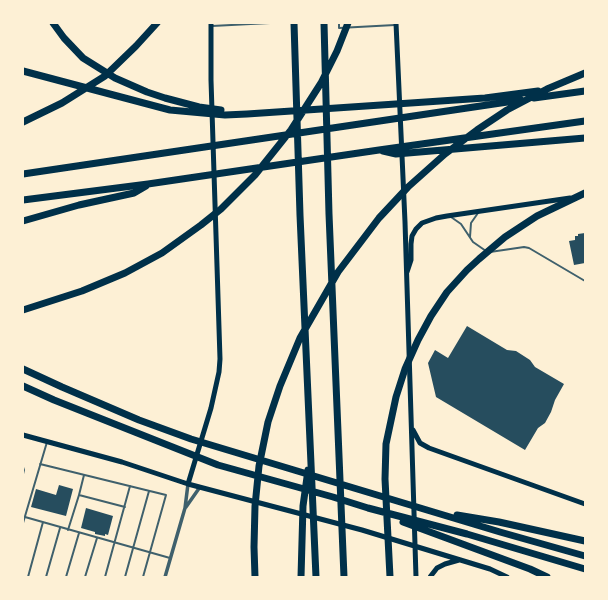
<!DOCTYPE html>
<html>
<head>
<meta charset="utf-8">
<style>
  body { margin:0 }
  #map { position:relative; width:608px; height:600px; overflow:hidden; background:#fdf0d5; font-family:"Source Serif 4",serif }
  canvas { display:block }
  .frame { position:absolute; inset:0; border:24px solid #fdf0d5; pointer-events:none }
</style>
</head>
<body>
<div id="map">
<canvas width="608" height="600"></canvas>
<div class="frame"></div>
</div>
<script>
const g = document.querySelector('canvas').getContext('2d');
g.lineJoin = 'round';
function paint(path, color) { g.fillStyle = color; g.fill(path, 'evenodd'); }
const toPath = rows => new Path2D(rows.map(r => 'M' + r).join(''));
function trace(path, color, width, dash) { g.strokeStyle = color; g.lineWidth = width; g.lineCap = dash ? 'butt' : 'round'; g.setLineDash(dash || []); g.stroke(path); }
paint(toPath([
  [585,233,585,263,574,265,569,241,575,240,575,236,578,236,578,234],
  [467,326,507,350,516,351,530,360,535,367,564,384,555,400,551,412,545,423,538,428,525,450,436,397,428,363,435,350,448,358],
  [59,485,73,489,66,516,31,507,36,489,56,495],
  [86,508,113,516,108,535,105,534,105,536,95,534,95,532,81,528]
]), '#264d5e');
trace(toPath([
  [339,23,339,28,395,25],
  [212,26,270,23],
  [451,217,461,224,473,242,486,251],
  [470,237,471,223,478,213],
  [490,252,524,247,529,248,585,281],
  [40,464,166,495,143,577],
  [23,467,24,470,23,474],
  [84,475,79,495,125,507],
  [25,517,170,558],
  [23,523,47,442],
  [68,530,79,495],
  [28,577,43,522],
  [46,577,60,528],
  [66,577,79,533],
  [85,577,97,538],
  [105,577,130,486],
  [125,577,149,491]
]), '#3f606c', 2);
trace(toPath([
  [186,507,200,487],
  [165,577,185,508,188,484]
]), '#3f606c', 3.5);
trace(toPath([
  [396,23,405,222,416,577],
  [407,272,411,260,411,244,412,236,416,229,422,223,436,218,447,216,570,198],
  [413,430,420,443,429,448,585,504],
  [23,435,122,462,188,484,362,530,490,569,507,577],
  [188,484,211,408,219,372,220,359,211,80,211,23],
  [430,577,437,568,445,564,459,560]
]), '#003049', 5);
trace(toPath([
  [53,23,64,38,83,58,115,78,147,92,165,98,199,107,221,110],
  [294,23,300,215,316,577],
  [324,23,329,214,344,577],
  [23,71,170,110,225,115,247,114,485,98,538,91],
  [534,98,585,91],
  [23,122,62,103,105,76,136,46,157,23],
  [383,151,396,154,585,138],
  [23,174,521,100],
  [23,200,148,184,379,150,585,121],
  [23,221,79,205,134,193,146,186],
  [23,310,82,291,125,273,162,253,201,225,221,209,255,175,291,130,321,83,337,51,348,23],
  [23,369,62,387,139,420,191,439,500,532,585,556],
  [23,386,54,400,218,465,333,497,368,508,467,534,585,569],
  [457,515,499,522,585,541],
  [403,522,530,569,547,577],
  [255,577,254,547,255,506,259,466,268,422,280,386,300,338,338,272,379,218,408,187,445,154,477,130,507,110,547,89,585,73],
  [301,577,303,506,308,470],
  [390,577,385,479,386,444,396,397,405,369,418,340,431,316,447,292,467,270,479,259,505,237,537,216,585,193]
]), '#003049', 7);
</script>
</body>
</html>
